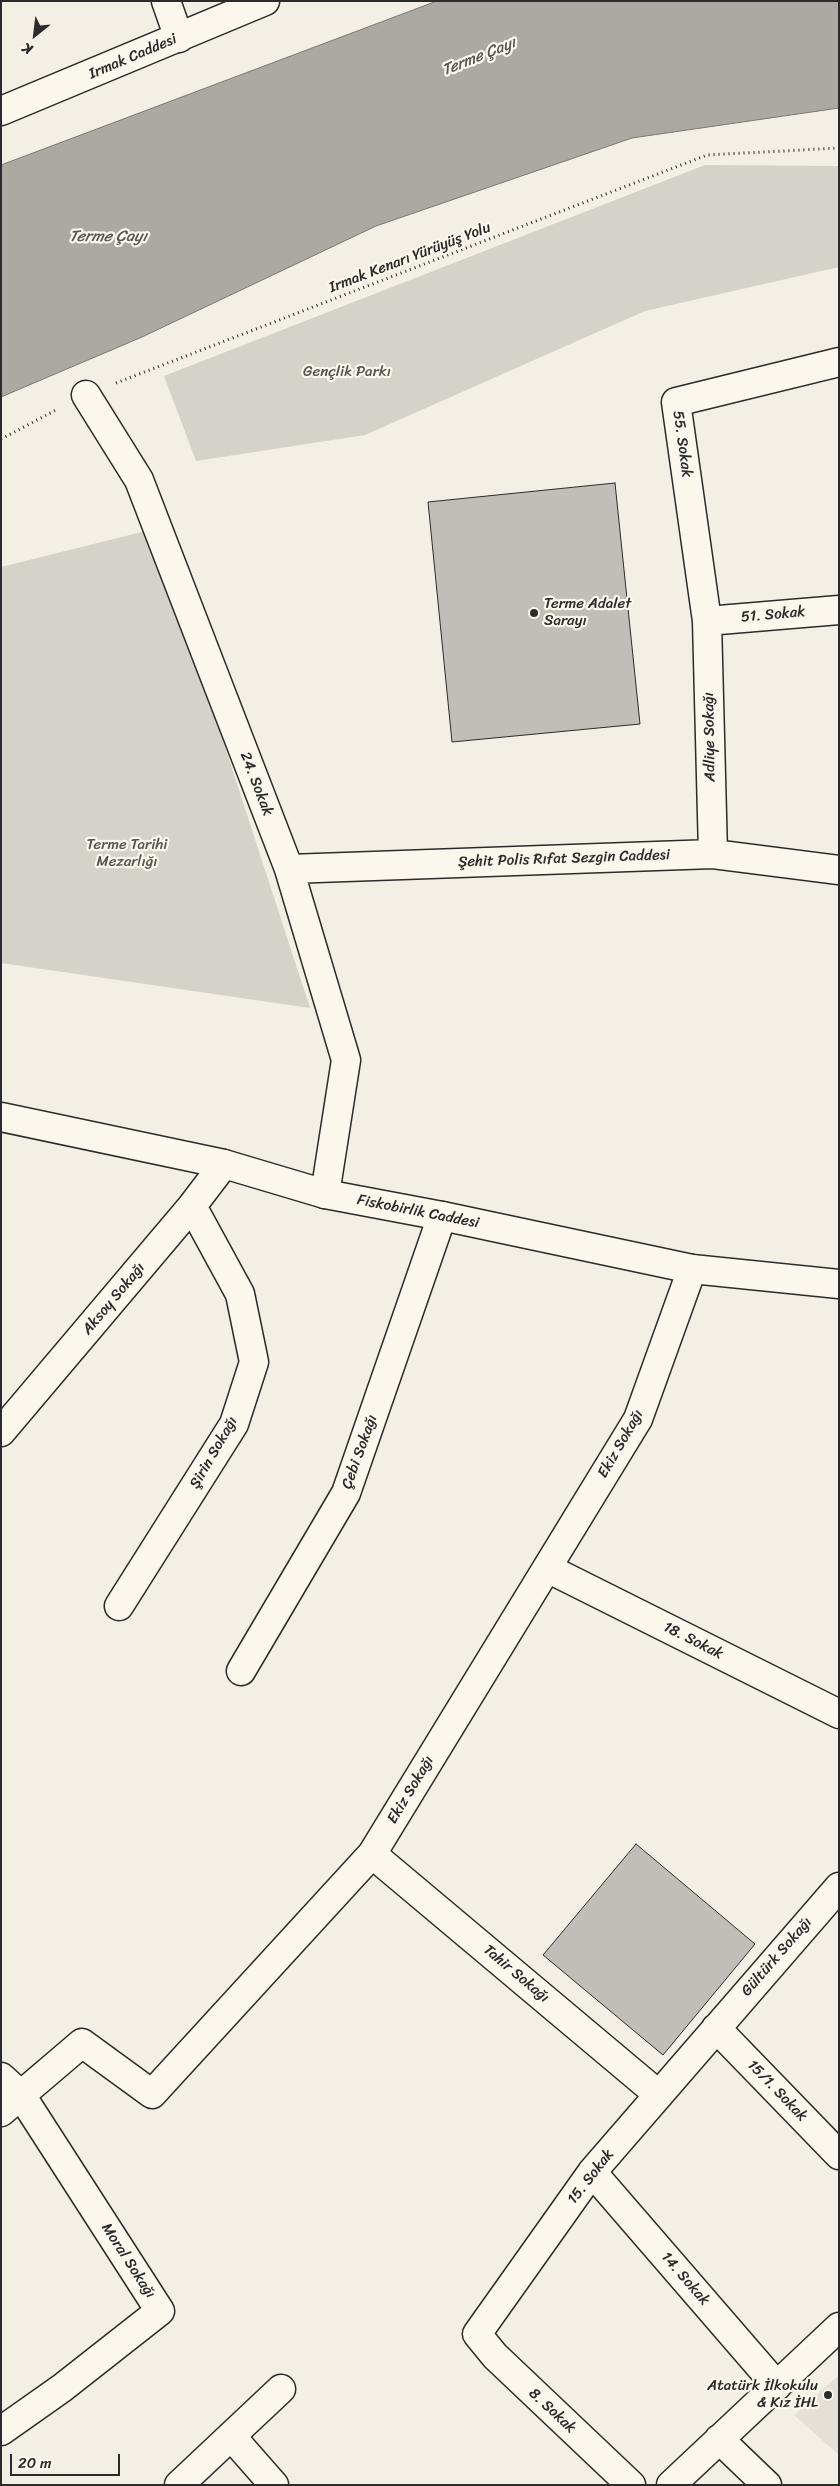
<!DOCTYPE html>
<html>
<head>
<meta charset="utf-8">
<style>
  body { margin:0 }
  #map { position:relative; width:840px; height:2486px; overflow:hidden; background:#f3efe4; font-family:Sriracha,sans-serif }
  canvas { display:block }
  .frame { position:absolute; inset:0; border:2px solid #2b2b2b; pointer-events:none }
  .north { position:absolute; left:10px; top:10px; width:50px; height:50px; -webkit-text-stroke:4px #fbf7ec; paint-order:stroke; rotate:209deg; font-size:14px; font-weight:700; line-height:20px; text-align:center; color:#2b2b2b }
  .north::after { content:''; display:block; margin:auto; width:18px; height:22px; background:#2b2b2b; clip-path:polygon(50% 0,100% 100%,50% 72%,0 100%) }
  .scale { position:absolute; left:10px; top:2454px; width:110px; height:22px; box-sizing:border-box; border:2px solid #2b2b2b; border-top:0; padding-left:6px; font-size:15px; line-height:18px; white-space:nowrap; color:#2b2b2b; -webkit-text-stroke:4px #fbf7ec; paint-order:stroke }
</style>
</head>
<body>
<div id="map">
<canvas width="840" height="2486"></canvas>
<div class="frame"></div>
<div class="north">K</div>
<div class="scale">20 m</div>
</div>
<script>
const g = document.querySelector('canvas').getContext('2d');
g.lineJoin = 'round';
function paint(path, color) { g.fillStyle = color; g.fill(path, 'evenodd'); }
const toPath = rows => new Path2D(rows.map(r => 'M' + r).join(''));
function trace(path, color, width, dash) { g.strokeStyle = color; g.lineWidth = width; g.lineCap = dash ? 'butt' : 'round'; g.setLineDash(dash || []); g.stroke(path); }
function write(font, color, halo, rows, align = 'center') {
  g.font = font + ' Sriracha,sans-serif'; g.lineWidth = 4.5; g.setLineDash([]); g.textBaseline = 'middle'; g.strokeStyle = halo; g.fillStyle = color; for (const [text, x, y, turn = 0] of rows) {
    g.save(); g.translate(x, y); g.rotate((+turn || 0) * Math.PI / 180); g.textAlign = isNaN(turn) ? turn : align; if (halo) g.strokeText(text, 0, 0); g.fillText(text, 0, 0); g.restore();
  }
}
paint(toPath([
  [839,2375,839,2455,794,2415]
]), '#e4e0d6');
paint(toPath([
  [705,165,839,166,839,267,645,311,365,435,196,461,164,376],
  [154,529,310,1008,1,963,1,567]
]), '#d5d2c9');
const water = toPath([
  [437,1,839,1,839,108,632,138,376,226,142,337,1,397,1,165,437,1]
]);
paint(water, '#aca9a2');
trace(water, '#787772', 1);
const building = toPath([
  [615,483,640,724,452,742,428,502,615,483],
  [636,1844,755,1944,663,2055,543,1955,636,1844]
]);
paint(building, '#c0beb6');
trace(building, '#2b2b2b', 1);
const minor = toPath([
  [166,1,179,38],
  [86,395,139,480,289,869,346,1060,325,1194],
  [707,621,839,610],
  [713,854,707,621,676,402,839,362],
  [289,869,713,854,839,870],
  [1,1432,192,1206,224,1164],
  [547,1568,839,1714],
  [119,1606,234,1424,254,1362,240,1294,192,1206],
  [241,1671,346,1493,442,1216],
  [372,1854,659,2095],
  [716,2028,839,2155],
  [1,2077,21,2095,160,2311,62,2388,1,2431],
  [1,2112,82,2043,152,2094,372,1854,638,1419,692,1269],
  [592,2172,777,2386],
  [231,2436,274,2485],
  [719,2439,767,2485],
  [179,2485,281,2389],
  [631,2485,495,2356,477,2334,592,2172,839,1887],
  [671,2485,839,2327]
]);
const tertiary = toPath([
  [1,111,265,1]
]);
const secondary = toPath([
  [1,1117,224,1164,325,1194,442,1216,692,1269,839,1284]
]);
trace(minor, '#2b2b2b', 31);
trace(tertiary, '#2b2b2b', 31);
trace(secondary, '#2b2b2b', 31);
trace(toPath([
  [116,383,707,155,839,148],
  [1,439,56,410]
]), '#2b2b2b', 3, [1, 4]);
trace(minor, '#fbf7ec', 28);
trace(tertiary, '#fbf7ec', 28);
trace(secondary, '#fbf7ec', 28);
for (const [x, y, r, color] of [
  [534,613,5,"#2b2b2b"],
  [828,2395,5,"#2b2b2b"]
]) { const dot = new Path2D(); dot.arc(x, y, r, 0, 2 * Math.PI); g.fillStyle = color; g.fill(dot); trace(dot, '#fbf7ec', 2); }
write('15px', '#2b2b2b', '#fbf7ec', [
  ["Irmak Caddesi",133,57,-23],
  ["Irmak Kenarı Yürüyüş Yolu",410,258,-21],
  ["55. Sokak",682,444,82],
  ["51. Sokak",773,615,-5],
  ["Adliye Sokağı",710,737,-91],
  ["24. Sokak",256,784,69],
  ["Şehit Polis Rıfat Sezgin Caddesi",564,859,-2],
  ["Fiskobirlik Caddesi",418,1212,11],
  ["Aksoy Sokağı",114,1299,-50],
  ["Ekiz Sokağı",621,1444,-60],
  ["Çebi Sokağı",360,1452,-70],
  ["Şirin Sokağı",214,1453,-60],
  ["18. Sokak",693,1641,27],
  ["Ekiz Sokağı",411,1790,-59],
  ["Gültürk Sokağı",777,1957,-49],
  ["Tahir Sokağı",516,1974,40],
  ["15/1. Sokak",777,2091,46],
  ["15. Sokak",591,2177,-52],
  ["Moral Sokağı",128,2261,57],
  ["14. Sokak",685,2279,49],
  ["8. Sokak",552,2411,43]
]);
write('15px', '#565552', '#fbf7ec', [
  ["Gençlik Parkı",347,372],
  ["Terme Tarihi",127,845],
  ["Mezarlığı",127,862]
]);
write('15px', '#2b2b2b', '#fbf7ec', [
  ["Terme Adalet",544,604],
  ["Sarayı",544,621],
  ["Atatürk İlkokulu",818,2386,"right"],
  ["& Kız İHL",818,2403,"right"]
], 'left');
write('italic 16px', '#585755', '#fbf7ec', [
  ["Terme Çayı",479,57,-22],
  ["Terme Çayı",108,237]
]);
</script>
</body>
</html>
